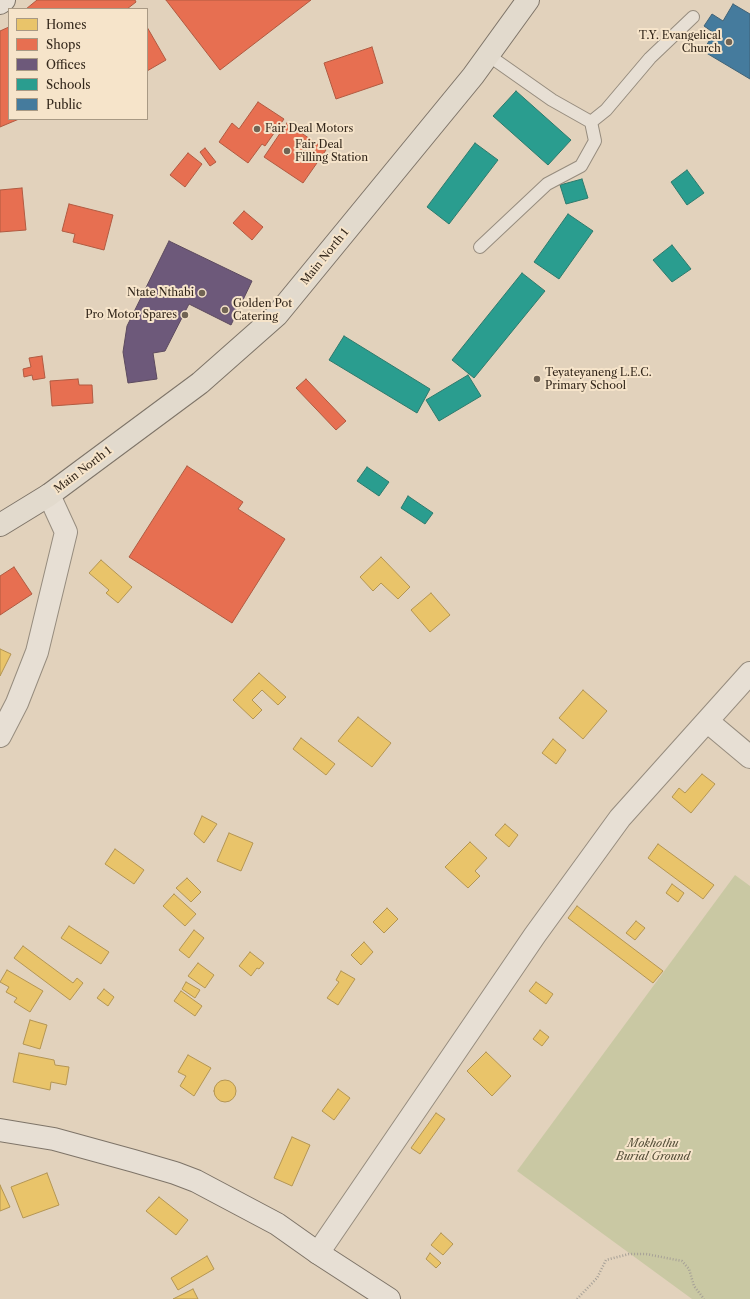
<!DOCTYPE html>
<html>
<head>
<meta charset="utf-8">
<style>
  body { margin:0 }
  #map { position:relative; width:750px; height:1299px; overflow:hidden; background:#e2d2bc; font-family:"Libre Caslon Text",serif }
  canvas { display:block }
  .legend { position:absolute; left:8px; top:8px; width:140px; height:112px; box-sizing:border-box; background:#f6e4ca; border:1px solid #a89984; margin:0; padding:5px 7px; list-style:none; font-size:12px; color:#34281c }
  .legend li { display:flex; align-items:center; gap:8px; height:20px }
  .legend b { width:20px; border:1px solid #a89984 }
</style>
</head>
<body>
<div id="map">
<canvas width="750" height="1299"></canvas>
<ul class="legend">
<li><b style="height:11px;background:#e9c46a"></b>Homes</li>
<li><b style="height:11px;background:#e76f51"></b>Shops</li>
<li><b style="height:11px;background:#6d597a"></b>Offices</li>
<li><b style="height:11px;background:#2a9d8f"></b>Schools</li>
<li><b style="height:11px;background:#457b9d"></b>Public</li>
</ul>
</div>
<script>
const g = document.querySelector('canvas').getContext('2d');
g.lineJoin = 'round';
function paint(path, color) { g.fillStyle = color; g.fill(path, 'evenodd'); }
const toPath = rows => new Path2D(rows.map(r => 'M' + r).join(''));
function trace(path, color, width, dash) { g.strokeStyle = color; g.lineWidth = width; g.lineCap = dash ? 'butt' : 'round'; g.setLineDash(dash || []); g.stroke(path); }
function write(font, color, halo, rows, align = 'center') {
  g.font = font + ' "Libre Caslon Text",serif'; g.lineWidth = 4; g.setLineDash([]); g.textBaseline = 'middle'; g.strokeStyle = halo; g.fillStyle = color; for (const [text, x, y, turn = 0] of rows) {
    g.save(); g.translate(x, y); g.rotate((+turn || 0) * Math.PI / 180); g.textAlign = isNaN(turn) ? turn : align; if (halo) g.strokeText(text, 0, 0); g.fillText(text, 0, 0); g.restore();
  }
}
paint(toPath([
  [735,875,750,886,750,1299,692,1299,517,1171]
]), '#c9c8a3');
const homes = toPath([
  [381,557,410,587,398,599,381,583,373,591,360,577,381,557],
  [101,560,132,587,118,603,106,593,109,590,89,573,101,560],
  [431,593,450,615,430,632,411,610,431,593],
  [0,649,11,654,0,676,0,649],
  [259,673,286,697,278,705,262,690,252,700,262,710,253,719,233,700,259,673],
  [583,690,607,711,583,739,559,718,583,690],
  [358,717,391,743,372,767,338,741,358,717],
  [301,738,335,764,326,775,293,749,301,738],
  [553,739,566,750,556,764,542,753,553,739],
  [702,774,715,784,691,813,672,797,679,788,685,793,702,774],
  [202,816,217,824,204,843,194,834,202,816],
  [505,824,518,835,509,847,495,835,505,824],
  [229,833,253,843,241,871,217,861,229,833],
  [470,842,487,858,475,871,480,876,468,888,445,867,470,842],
  [658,844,714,885,703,899,648,858,658,844],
  [115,849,144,870,134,884,105,864,115,849],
  [187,878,201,892,191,902,176,888,187,878],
  [672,884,684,893,678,902,666,893,672,884],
  [174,894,196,914,185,926,163,906,174,894],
  [577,906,663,971,653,983,568,918,577,906],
  [387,908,398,919,384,933,373,922,387,908],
  [636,921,645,928,635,940,626,933,636,921],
  [69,926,109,952,101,964,61,938,69,926],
  [194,930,204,938,189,958,179,950,194,930],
  [364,942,373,952,361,965,351,955,364,942],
  [23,946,73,983,77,978,83,983,70,1000,14,958,23,946],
  [250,952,264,963,259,969,257,968,251,976,239,966,250,952],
  [198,963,214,975,205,988,188,976,198,963],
  [7,970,43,991,30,1012,14,1002,17,998,6,992,9,987,0,982,7,970],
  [341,971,355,979,338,1005,327,998,339,982,336,980,341,971],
  [186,982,200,990,195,998,182,989,186,982],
  [536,982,553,994,546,1004,529,991,536,982],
  [104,989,114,997,108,1006,97,998,104,989],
  [181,991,202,1006,195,1016,174,1001,181,991],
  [30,1020,47,1025,40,1049,23,1044,30,1020],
  [540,1030,549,1037,542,1046,533,1039,540,1030],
  [486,1052,511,1076,492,1096,467,1071,486,1052],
  [19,1053,54,1060,55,1065,69,1067,66,1085,51,1082,50,1090,13,1082,19,1053],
  [188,1055,211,1068,194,1096,180,1086,186,1076,178,1072,188,1055],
  '214 1091a11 11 0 1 1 22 0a11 11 0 1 1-22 0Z',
  [338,1089,350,1098,334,1120,322,1111,338,1089],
  [436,1113,445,1119,420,1154,411,1148,436,1113],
  [292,1137,310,1145,292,1186,274,1178,292,1137],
  [47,1173,59,1205,23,1218,11,1187,47,1173],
  [0,1185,10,1207,0,1211,0,1185],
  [159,1197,188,1220,176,1235,146,1211,159,1197],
  [441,1233,453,1244,443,1255,431,1245,441,1233],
  [430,1253,441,1263,436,1268,426,1259,430,1253],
  [207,1256,214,1269,178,1290,171,1278,207,1256],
  [193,1289,198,1299,173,1299,193,1289]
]);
paint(homes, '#e9c46a');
trace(homes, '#b39553', 1);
const shops = toPath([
  [37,0,135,0,136,2,127,9,26,9,37,0],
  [166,0,311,0,220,70,166,0],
  [9,27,9,119,19,119,0,127,0,31,9,27],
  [147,27,166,60,147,71,147,27],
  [372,47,383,83,336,99,324,63,372,47],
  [258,102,284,119,265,146,262,144,248,163,219,142,232,123,239,129,258,102],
  [287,123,326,150,303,183,264,157,287,123],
  [205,148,216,162,210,166,200,152,205,148],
  [188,153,202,164,185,187,170,175,188,153],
  [22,188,26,230,0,232,0,190,22,188],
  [69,204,113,215,104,250,73,242,75,234,62,231,69,204],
  [244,211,263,227,252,240,233,223,244,211],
  [42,356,45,378,33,380,32,375,24,377,23,369,31,367,29,358,42,356],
  [78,379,79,385,92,385,93,403,52,406,50,381,78,379],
  [306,379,346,421,336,430,296,388,306,379],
  [187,466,243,502,238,509,285,539,232,623,129,557,187,466],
  [14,567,32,594,0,615,0,576,14,567]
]);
paint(shops, '#e76f51');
trace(shops, '#b15a41', 1);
const offices = toPath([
  [169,241,252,281,231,325,189,304,165,351,153,353,157,379,128,383,123,352,127,326,169,241]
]);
paint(offices, '#6d597a');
trace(offices, '#5c4a5e', 1);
const schools = toPath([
  [516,91,571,140,548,165,493,116,516,91],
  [475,143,498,160,449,224,427,207,475,143],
  [687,170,704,193,687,205,671,182,687,170],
  [582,179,588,198,566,204,560,185,582,179],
  [568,214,593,231,559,279,534,262,568,214],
  [672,245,691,269,672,282,653,260,672,245],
  [522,273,545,291,474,378,452,360,522,273],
  [344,336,430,389,417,413,329,360,344,336],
  [468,375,481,396,439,421,426,400,468,375],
  [367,467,389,482,379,496,357,481,367,467],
  [408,496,433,513,425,524,401,508,408,496]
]);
paint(schools, '#2a9d8f');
trace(schools, '#2d7a6c', 1);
const public = toPath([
  [733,4,750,14,750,79,703,51,714,33,704,26,712,14,723,21,733,4]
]);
paint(public, '#457b9d');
trace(public, '#406276', 1);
const lane = toPath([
  [488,55,552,100,591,122,606,110,650,58,693,17],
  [480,247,547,184,581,166,595,141,591,122]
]);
const street = toPath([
  [707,721,750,757],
  [0,736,17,703,37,652,66,532,49,495],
  [318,1253,535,935,620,818,750,673]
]);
const secondary = toPath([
  [0,3,4,0],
  [0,1130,54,1139,134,1161,175,1173,196,1181,277,1224,318,1253,389,1299]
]);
const primary = toPath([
  [0,525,49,495,200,383,277,315,473,76,528,0]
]);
trace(lane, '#968c7e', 14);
trace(street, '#968c7e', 24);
trace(secondary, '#7e7468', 24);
trace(primary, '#7e7468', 24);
trace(toPath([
  [577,1299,597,1278,606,1260,629,1254,646,1254,682,1261,689,1269,694,1286,704,1299]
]), '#a6a097', 2.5, [1, 2]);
trace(lane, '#e7dfd4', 12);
trace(street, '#e7dfd4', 22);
trace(secondary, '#e7dfd4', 22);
trace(primary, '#e2dacd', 22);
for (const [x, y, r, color] of [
  [729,42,4,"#716454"],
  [257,129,4,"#716454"],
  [287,151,4,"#716454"],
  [202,293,4,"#716454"],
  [225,310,4,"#716454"],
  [185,315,4,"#716454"],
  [537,379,4,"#716454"]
]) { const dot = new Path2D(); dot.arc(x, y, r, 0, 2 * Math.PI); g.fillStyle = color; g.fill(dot); trace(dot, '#f6e4ca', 1.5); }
write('11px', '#34281c', '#f6e4ca', [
  ["T.Y. Evangelical",721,36,"right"],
  ["Church",721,49,"right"],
  ["Fair Deal Motors",265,129],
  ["Fair Deal",295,145],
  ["Filling Station",295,158],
  ["Ntate Nthabi",194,293,"right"],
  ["Golden Pot",233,304],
  ["Catering",233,317],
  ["Pro Motor Spares",177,315,"right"],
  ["Teyateyaneng L.E.C.",545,373],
  ["Primary School",545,386]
], 'left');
write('11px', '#34281c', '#f6e4ca', [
  ["Main North 1",325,257,-51],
  ["Main North 1",83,470,-37]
]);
write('italic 11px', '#544e38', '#f6e4ca', [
  ["Mokhothu",653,1144],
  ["Burial Ground",653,1157]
]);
</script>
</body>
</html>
